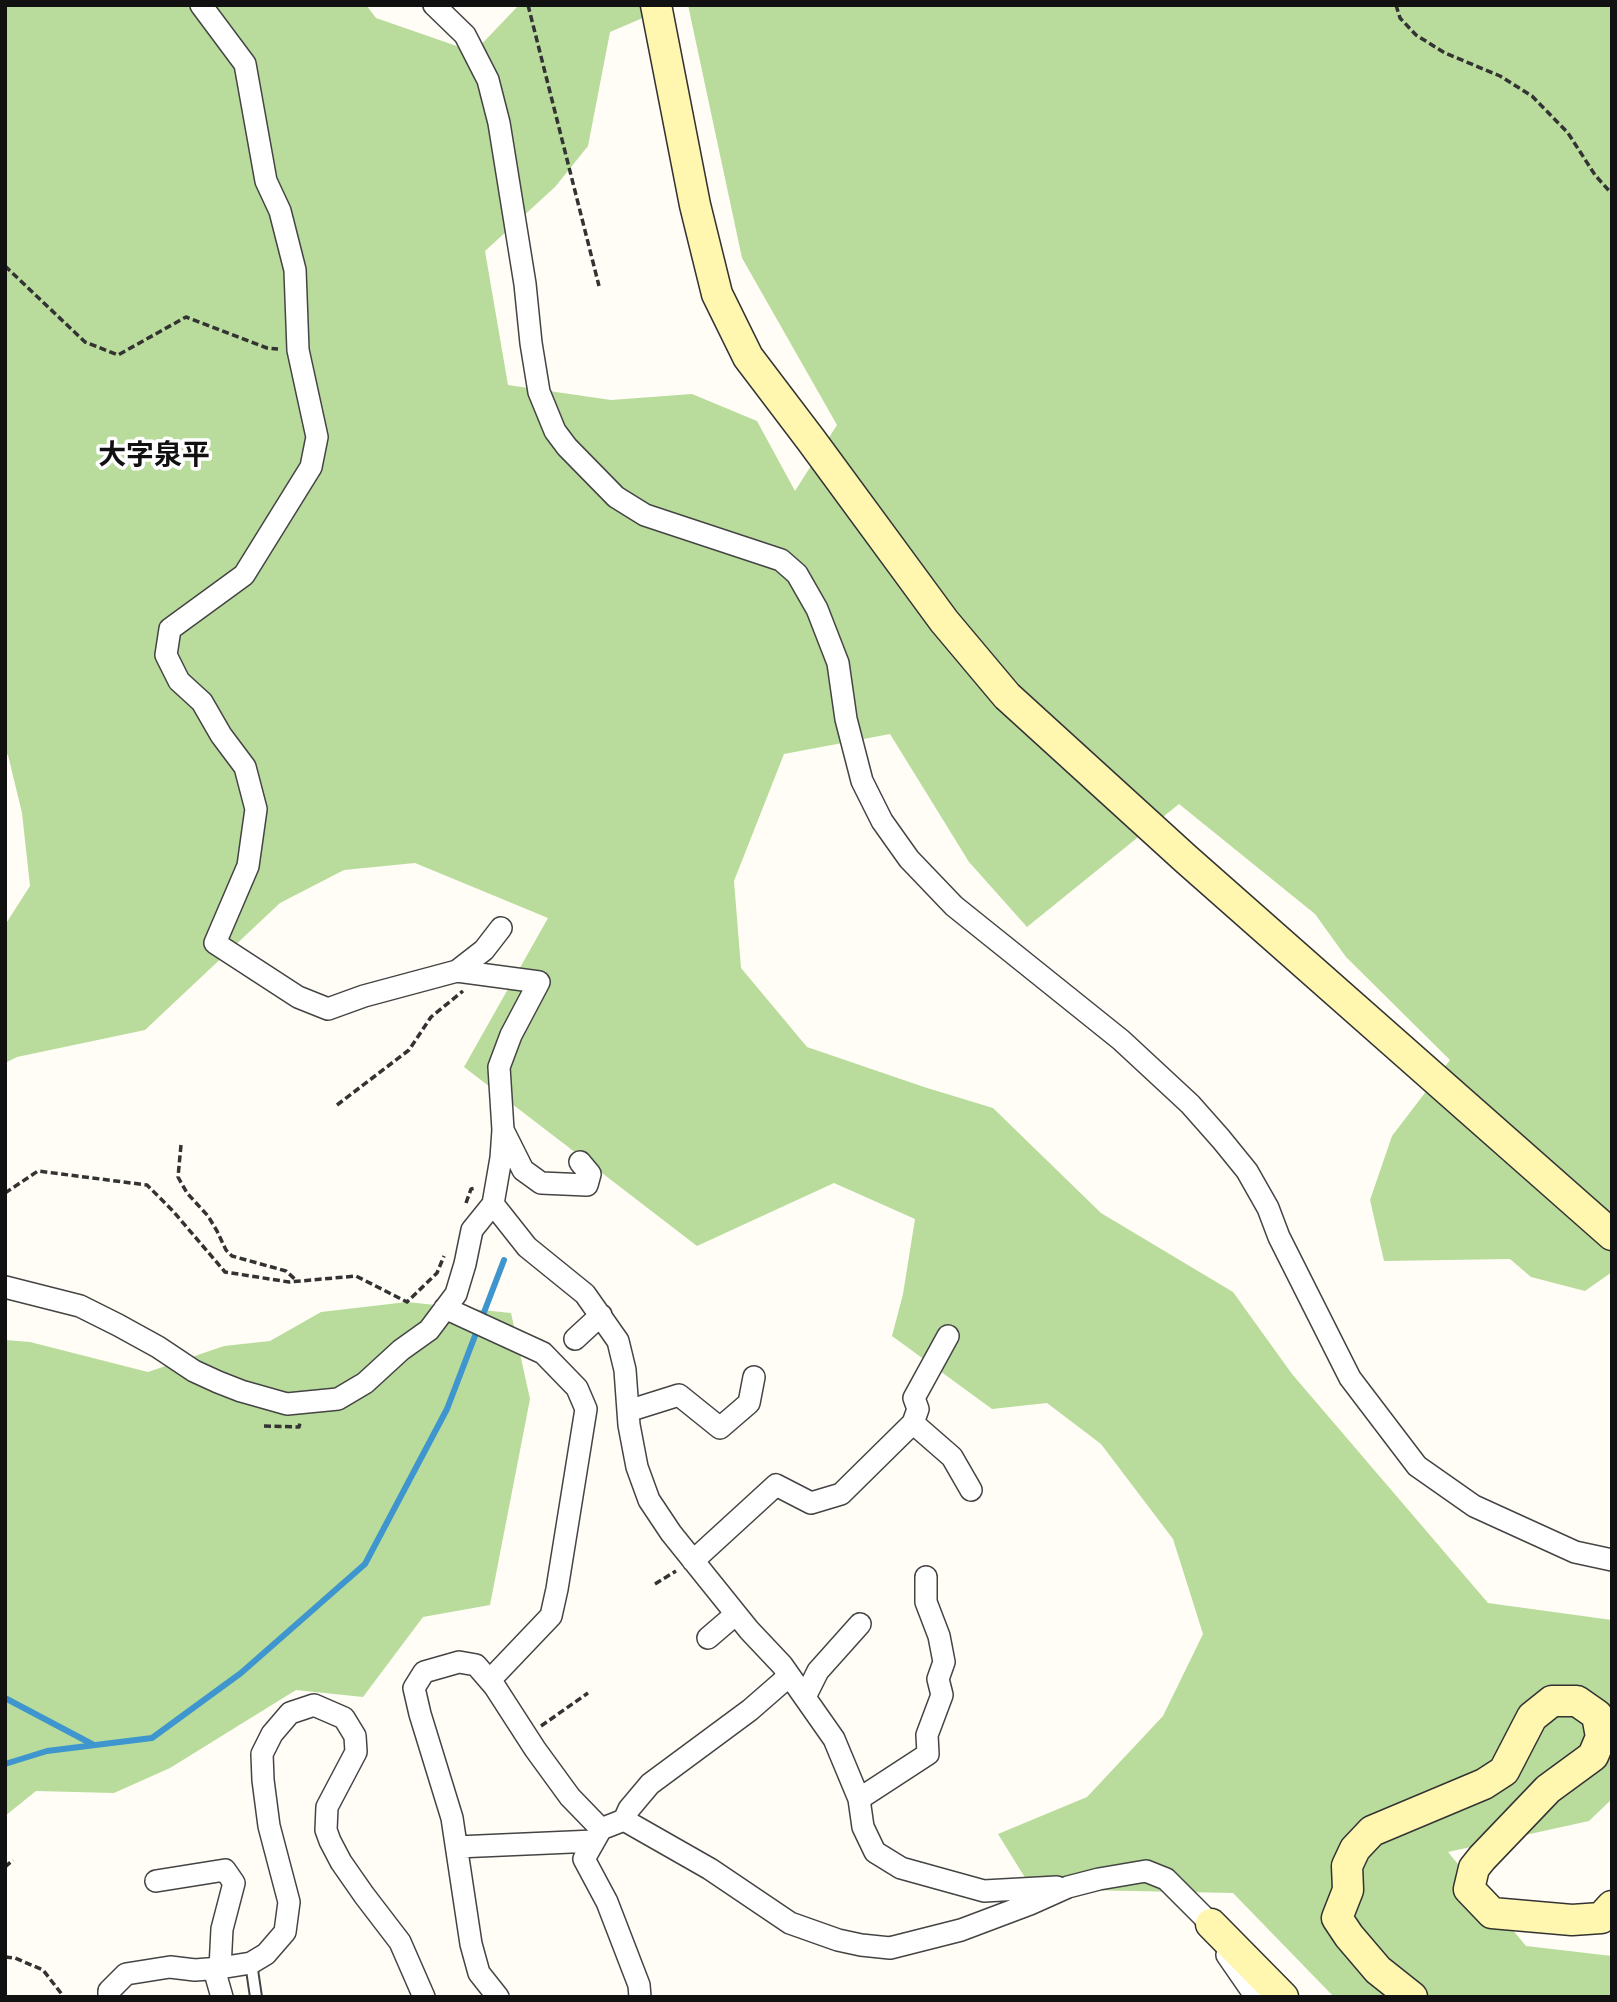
<!DOCTYPE html>
<html>
<head>
<meta charset="utf-8">
<style>
  body { margin:0 }
  #map { position:relative; width:1617px; height:2002px; overflow:hidden; background:#fffdf5; font-family:"PT Serif",serif }
  canvas { display:block }
  .frame { position:absolute; inset:0; border:7px solid #111; pointer-events:none }
</style>
</head>
<body>
<div id="map">
<canvas width="1617" height="2002"></canvas>
<div class="frame"></div>
</div>
<script>
const g = document.querySelector('canvas').getContext('2d');
g.lineJoin = 'round';
function paint(path, color) { g.fillStyle = color; g.fill(path, 'evenodd'); }
const toPath = rows => new Path2D(rows.map(r => 'M' + r).join(''));
function trace(path, color, width, dash) { g.strokeStyle = color; g.lineWidth = width; g.lineCap = dash ? 'butt' : 'round'; g.setLineDash(dash || []); g.stroke(path); }
function write(font, color, halo, rows, align = 'center') {
  g.font = font + ' "PT Serif","Noto Sans JP",serif'; g.lineWidth = 7; g.setLineDash([]); g.textBaseline = 'middle'; g.strokeStyle = halo; g.fillStyle = color; for (const [text, x, y, turn = 0] of rows) {
    g.save(); g.translate(x, y); g.rotate((+turn || 0) * Math.PI / 180); g.textAlign = isNaN(turn) ? turn : align; if (halo) g.strokeText(text, 0, 0); g.fillText(text, 0, 0); g.restore();
  }
}
paint(toPath([
  [5,5,366,5,376,18,474,52,519,5,673,5,610,32,588,146,555,187,485,251,508,385,611,400,692,394,757,421,795,491,837,425,742,258,688,5,1612,5,1612,1272,1585,1291,1531,1277,1510,1259,1384,1261,1370,1200,1392,1136,1450,1060,1346,957,1315,914,1179,804,1027,927,969,862,890,734,784,754,734,881,741,968,807,1047,924,1087,993,1108,1101,1213,1233,1292,1292,1374,1488,1603,1612,1620,1612,1799,1589,1821,1448,1852,1526,1946,1612,1956,1612,1997,1334,1997,1233,1893,1032,1889,998,1834,1087,1797,1163,1716,1203,1634,1173,1539,1101,1444,1047,1403,992,1409,892,1336,903,1294,915,1219,834,1183,697,1246,464,1067,548,918,415,863,344,870,280,903,145,1030,17,1057,5,1063,5,925,30,886,22,813,8,755,5,753],
  [407,1302,511,1313,530,1399,490,1605,423,1617,363,1697,296,1690,170,1768,114,1793,36,1791,5,1816,5,1340,30,1342,148,1372,224,1346,270,1341,321,1312]
]), '#b9dc9c');
trace(toPath([
  [5,1698,92,1744],
  [5,1764,47,1751,152,1738,241,1673,365,1564,447,1409,504,1260]
]), '#3f96cf', 6);
const lane = toPath([
  [251,1963,256,1997]
]);
const street = toPath([
  [434,5,465,35,488,80,499,123,525,284,531,343,539,392,555,431,567,447,616,497,645,515,781,560,797,574,817,609,838,663,846,719,862,781,882,821,909,859,954,906,1121,1040,1190,1104,1221,1139,1247,1171,1268,1208,1279,1237,1350,1378,1417,1466,1474,1506,1575,1552,1612,1560],
  [457,971,484,950,501,928],
  [504,1132,523,1170,541,1183,587,1185,590,1174,580,1162],
  [493,1204,527,1247,585,1294,618,1341,625,1370,629,1425,637,1467,649,1500,671,1533,749,1630,782,1665,834,1739,859,1799,863,1827,875,1852,901,1868,984,1891,1057,1887],
  [5,1287,80,1306,118,1325,158,1347,194,1371,218,1382,241,1391,287,1404,338,1399,365,1383,401,1350,429,1330,456,1294,465,1264,472,1230,493,1204,501,1158,503,1130,499,1067,511,1035,539,982,457,971,364,996,328,1009,298,997,215,943,248,866,256,809,245,767,221,735,202,702,179,681,166,655,170,629,244,575,311,467,317,437,298,350,295,270,280,211,266,181,245,64,201,5],
  [445,1308,543,1353,577,1388,586,1409,557,1589,551,1616,490,1680],
  [575,1339,601,1315],
  [628,1411,679,1395,720,1428,749,1403,754,1377],
  [913,1423,918,1409,914,1398,948,1336],
  [693,1561,776,1485,811,1503,841,1494,913,1423,952,1457,971,1490],
  [708,1638,736,1614],
  [805,1697,818,1671,860,1624],
  [859,1799,928,1754,927,1735,942,1695,938,1679,944,1662,939,1636,926,1602,926,1577],
  [624,1820,629,1809,650,1784,750,1710,789,1676],
  [601,1829,584,1859,607,1902,639,1985,640,1997],
  [457,1847,594,1841],
  [156,1881,225,1870,234,1883,222,1929,220,1968],
  [1227,1955,1256,1997],
  [214,1969,222,1997],
  [109,1997,109,1991,126,1974,170,1967,195,1970,220,1968,251,1963,266,1954,285,1932,289,1902,269,1826,263,1780,262,1754,272,1734,290,1713,314,1705,344,1718,355,1736,356,1752,327,1807,326,1830,330,1841,341,1862,364,1895,400,1942,424,1997],
  [498,1997,479,1973,471,1944,452,1818,420,1714,414,1688,424,1672,459,1662,476,1665,495,1687,535,1749,570,1797,601,1829,624,1820,710,1869,790,1923,838,1940,861,1945,890,1948,961,1930,1030,1904,1068,1887,1099,1879,1146,1871,1166,1879,1211,1924]
]);
const secondary = toPath([
  [656,5,695,205,717,294,748,357,811,440,944,621,1007,696,1186,859,1612,1235],
  [1211,1924,1283,1997],
  [1412,1997,1378,1970,1349,1936,1337,1918,1348,1890,1347,1866,1355,1849,1372,1831,1484,1784,1504,1771,1532,1717,1552,1701,1577,1701,1597,1715,1601,1737,1593,1756,1548,1789,1482,1858,1474,1868,1469,1889,1492,1913,1572,1920,1601,1918,1612,1906]
]);
trace(lane, '#444', 14);
trace(street, '#444', 24);
trace(secondary, '#333', 33);
trace(toPath([
  [528,5,599,286],
  [1396,5,1400,18,1416,35,1445,53,1500,76,1532,96,1568,133,1595,175,1612,194],
  [5,266,85,342,118,355,186,317,267,348,278,349],
  [337,1105,409,1050,431,1017,463,991],
  [181,1145,178,1177,187,1193,208,1216,217,1231,226,1250,232,1256,286,1271,298,1282],
  [5,1193,38,1171,147,1185,173,1211,225,1272,289,1282,356,1276,407,1302,437,1273,444,1256],
  [466,1203,471,1189,476,1188],
  [264,1426,299,1427,300,1423],
  [655,1584,676,1571],
  [541,1726,588,1693],
  [5,1867,13,1860],
  [5,1957,15,1958,43,1970,64,1997]
]), '#333', 3.5, [7, 3.5]);
trace(lane, '#fff', 10);
trace(street, '#fff', 21);
trace(secondary, '#fff6b0', 30);
write('bold 28px', '#111', '#fff', [
  ["大字泉平",154,456]
]);
</script>
</body>
</html>
